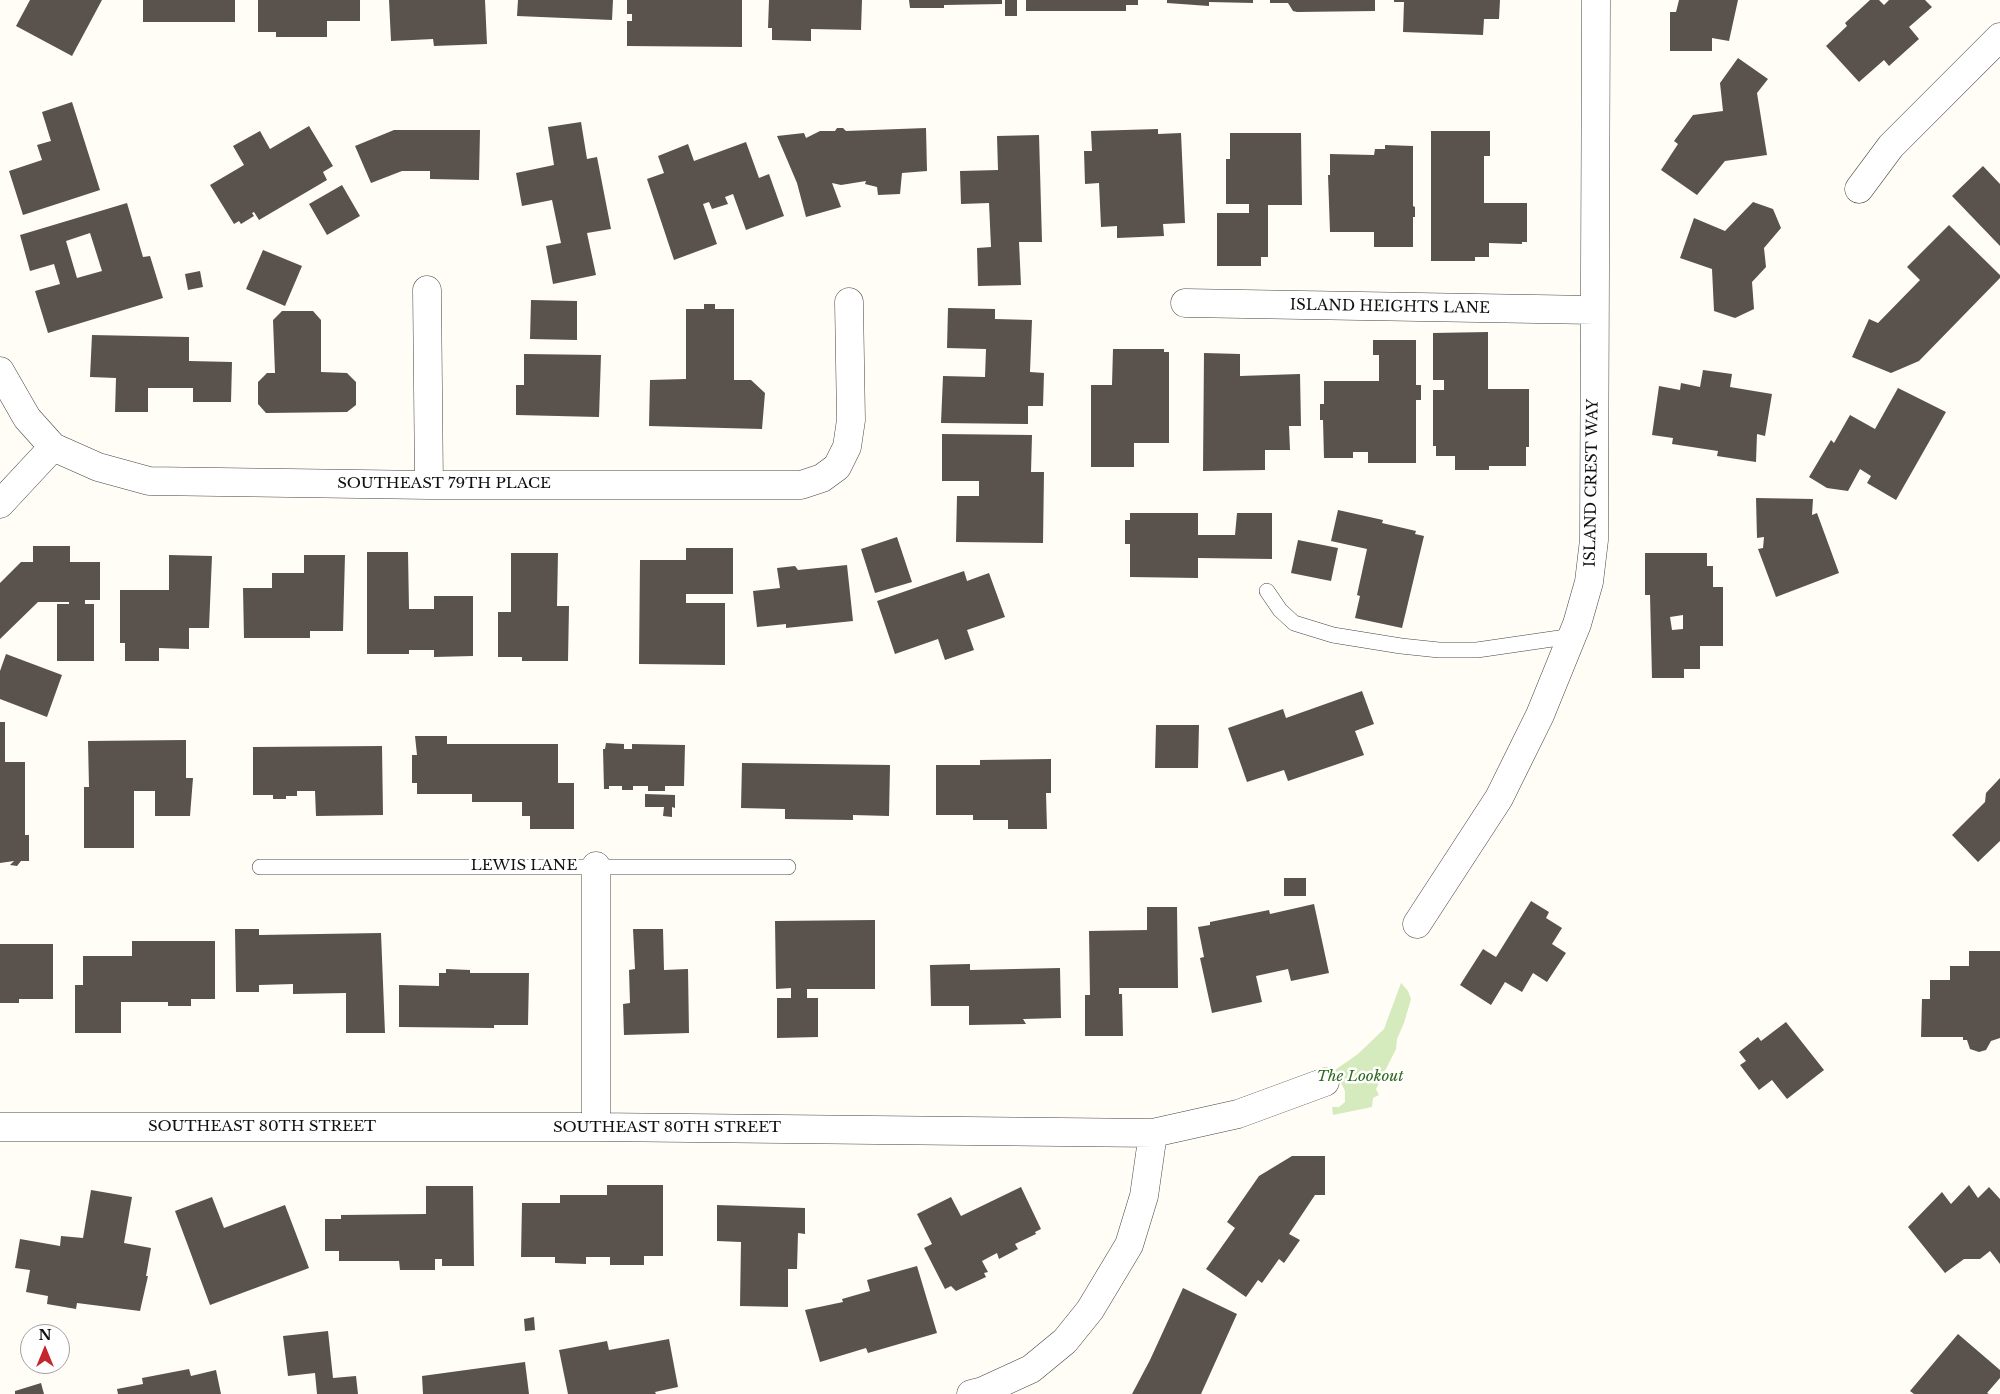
<!DOCTYPE html>
<html>
<head>
<meta charset="utf-8">
<style>
  body { margin:0 }
  #map { position:relative; width:2000px; height:1394px; overflow:hidden; background:#fffdf5; font-family:"Libre Baskerville",serif }
  canvas { display:block }
  .north { position:absolute; left:20px; top:1324px; width:50px; height:50px; box-sizing:border-box; background:#fff; border:1px solid #a0a0a0; border-radius:50%; rotate:0deg; font-size:14px; font-weight:700; line-height:20px; text-align:center; color:#111 }
  .north::after { content:''; display:block; margin:auto; width:18px; height:22px; background:#c4262e; clip-path:polygon(50% 0,100% 100%,50% 72%,0 100%) }
</style>
</head>
<body>
<div id="map">
<canvas width="2000" height="1394"></canvas>
<div class="north">N</div>
</div>
<script>
const g = document.querySelector('canvas').getContext('2d');
g.lineJoin = 'round';
function paint(path, color) { g.fillStyle = color; g.fill(path, 'evenodd'); }
const toPath = rows => new Path2D(rows.map(r => 'M' + r).join(''));
function trace(path, color, width, dash) { g.strokeStyle = color; g.lineWidth = width; g.lineCap = dash ? 'butt' : 'round'; g.setLineDash(dash || []); g.stroke(path); }
function write(font, color, halo, rows, align = 'center') {
  g.font = font + ' "Libre Baskerville",serif'; g.lineWidth = 5; g.setLineDash([]); g.textBaseline = 'middle'; g.strokeStyle = halo; g.fillStyle = color; for (const [text, x, y, turn = 0] of rows) {
    g.save(); g.translate(x, y); g.rotate((+turn || 0) * Math.PI / 180); g.textAlign = isNaN(turn) ? turn : align; if (halo) g.strokeText(text, 0, 0); g.fillText(text, 0, 0); g.restore();
  }
}
paint(toPath([
  [1401,983,1408,991,1411,999,1404,1023,1397,1039,1396,1049,1376,1089,1379,1095,1373,1098,1372,1107,1333,1115,1332,1107,1339,1107,1345,1102,1345,1091,1335,1070,1358,1054,1384,1029]
]), '#d5ebbd');
paint(toPath([
  [30,0,102,0,72,56,16,26],
  [143,0,235,0,235,22,143,22],
  [258,0,360,0,360,21,327,21,327,37,276,37,276,32,258,32],
  [389,0,485,0,487,44,434,46,433,39,391,41],
  [518,0,613,0,612,20,517,16],
  [627,0,742,0,742,47,627,46,627,21,632,21,632,14,627,14],
  [769,0,862,0,861,30,811,29,811,41,772,40,772,28,768,28],
  [909,0,1002,0,1002,4,944,5,944,8,910,8],
  [1005,0,1017,0,1017,16,1005,16],
  [1026,0,1138,0,1138,5,1126,5,1126,11,1026,11],
  [1167,0,1253,0,1253,3,1209,2,1209,6,1167,3],
  [1270,0,1375,0,1375,11,1297,12,1293,11,1288,3,1270,3],
  [1394,0,1500,0,1499,19,1484,19,1483,35,1403,32,1404,2,1394,2],
  [1679,0,1738,0,1729,41,1712,38,1712,51,1670,51,1670,12,1676,12],
  [1870,0,1879,0,1884,5,1889,0,1925,0,1932,7,1909,27,1919,39,1889,66,1884,60,1859,82,1826,46,1847,26,1845,23],
  [1738,58,1768,79,1757,93,1767,155,1725,161,1697,195,1661,170,1678,144,1674,141,1693,115,1723,111,1720,83],
  [72,102,100,190,23,215,9,171,42,160,37,145,51,141,42,112],
  [581,122,587,159,597,157,611,229,587,233,596,275,553,284,546,246,561,243,552,200,522,206,516,173,554,165,548,127],
  [309,126,333,166,323,172,327,180,259,220,254,212,252,213,254,216,241,224,239,221,234,224,210,185,244,165,233,146,260,131,270,149],
  [837,128,843,128,846,131,926,128,927,171,902,173,900,194,878,195,877,187,865,184,866,181,841,185,832,183,841,207,806,217,797,183,777,136,804,133,806,138,820,131,835,131],
  [1158,129,1158,134,1181,133,1185,223,1163,224,1164,236,1117,238,1117,226,1101,227,1099,183,1085,184,1084,151,1092,151,1091,131],
  [394,130,480,130,479,180,430,179,430,171,402,171,371,183,355,146],
  [1431,131,1490,131,1490,156,1484,156,1484,203,1527,203,1527,242,1522,242,1522,244,1489,243,1489,257,1475,257,1475,261,1431,261],
  [1230,133,1301,133,1302,205,1268,205,1268,257,1261,257,1261,266,1217,266,1217,213,1249,213,1249,204,1226,204,1226,159,1230,159],
  [1039,135,1042,242,1019,242,1021,285,978,286,977,248,991,247,989,203,961,204,960,171,998,170,997,136],
  [746,142,759,178,769,174,784,216,746,230,733,194,725,197,728,204,712,209,709,202,703,204,717,244,674,260,647,179,664,173,658,156,688,144,694,161],
  [1385,145,1413,146,1413,206,1415,207,1415,217,1413,217,1413,247,1374,247,1374,232,1330,232,1328,175,1330,175,1330,154,1374,155,1375,149,1385,149],
  [1983,166,2000,184,2000,246,1952,196],
  [342,185,360,216,327,235,309,204],
  [1753,202,1773,209,1781,228,1764,248,1766,267,1752,282,1754,309,1735,318,1714,311,1712,269,1680,258,1694,218,1725,231],
  [127,203,143,257,150,256,163,298,48,333,35,291,60,284,54,264,30,271,20,235],
  [90,233,102,271,77,278,66,241],
  [1949,225,2000,275,2000,278,1919,361,1891,373,1852,357,1869,319,1878,323,1920,280,1907,267],
  [263,250,302,266,285,306,246,289],
  [200,271,203,287,188,290,185,274],
  [531,300,577,301,577,340,530,339],
  [704,304,715,304,715,309,734,309,734,380,751,380,765,393,762,429,649,426,650,380,686,379,686,309,704,309],
  [948,308,995,309,995,319,1032,320,1030,372,1044,373,1043,406,1028,406,1028,424,941,423,943,376,985,377,986,349,947,348],
  [282,311,313,311,321,320,321,372,347,373,356,382,356,405,347,412,266,413,258,404,258,382,267,373,275,373,273,320],
  [1488,332,1488,389,1529,389,1529,447,1526,447,1526,466,1489,466,1489,470,1455,470,1455,456,1436,456,1436,446,1433,446,1433,390,1444,390,1444,380,1433,380,1433,333],
  [92,335,189,337,189,361,232,362,231,402,193,402,193,388,148,388,148,412,115,412,116,378,90,377],
  [1373,340,1416,340,1416,385,1421,385,1421,400,1416,400,1416,463,1368,463,1368,452,1353,452,1353,458,1324,458,1323,420,1320,420,1320,404,1324,404,1324,381,1379,381,1379,355,1373,355],
  [1113,349,1164,349,1164,352,1169,352,1169,443,1134,443,1134,467,1091,467,1091,385,1112,385],
  [1204,353,1240,354,1240,376,1300,374,1301,426,1289,426,1290,450,1265,450,1265,470,1203,471],
  [524,354,601,355,599,417,516,415,516,385,524,385],
  [1703,370,1732,374,1730,387,1772,394,1765,436,1757,434,1756,462,1717,456,1718,451,1672,444,1673,438,1652,435,1659,386,1680,390,1681,383,1700,387],
  [1898,388,1946,412,1896,500,1867,483,1871,476,1860,469,1848,491,1827,488,1809,477,1831,440,1834,443,1850,415,1875,429],
  [942,434,1032,435,1031,472,1044,472,1043,543,956,542,957,496,979,496,979,481,942,481],
  [1756,498,1813,499,1812,515,1817,513,1839,573,1776,597,1758,549,1763,548,1764,537,1757,538],
  [1338,510,1383,520,1382,523,1416,531,1415,534,1424,536,1402,628,1355,618,1360,596,1357,595,1367,549,1331,541],
  [1130,513,1198,513,1198,535,1235,535,1237,513,1272,513,1272,559,1198,558,1198,578,1130,577,1130,544,1125,544,1125,520,1130,520],
  [897,537,912,582,875,593,861,549],
  [1298,540,1338,548,1331,581,1291,573],
  [33,546,70,546,70,562,100,562,100,600,85,600,85,604,94,604,94,661,57,661,57,604,69,604,69,602,38,602,0,639,0,583,21,562,33,562],
  [686,548,733,548,733,594,686,594,686,603,725,603,725,665,639,664,640,560,686,560],
  [367,552,408,552,409,609,434,609,434,596,473,596,473,656,434,657,434,650,409,650,409,654,367,654],
  [511,553,558,553,557,606,569,606,568,661,522,661,522,657,498,657,498,612,511,612],
  [1645,553,1707,553,1707,566,1713,566,1713,587,1723,587,1723,646,1700,646,1700,669,1684,669,1684,678,1652,678,1650,595,1645,595],
  [1683,615,1683,629,1672,630,1670,617],
  [169,555,212,556,209,628,189,628,189,649,159,648,159,661,125,661,125,643,120,643,120,590,169,590],
  [304,555,345,555,343,631,310,631,310,638,244,638,243,588,272,588,272,573,304,573],
  [847,565,853,621,786,628,786,624,757,627,753,591,780,588,777,568,795,566,798,570],
  [964,571,967,581,989,573,1005,617,967,630,974,650,945,660,938,639,895,654,877,601],
  [6,654,62,675,47,717,0,699,0,671],
  [1362,691,1374,724,1355,731,1364,755,1288,781,1284,770,1247,782,1228,728,1283,709,1286,718],
  [0,722,5,722,5,762,25,762,25,835,29,835,29,861,21,861,17,866,10,865,14,861,0,863],
  [1156,725,1199,725,1198,768,1155,768],
  [415,736,447,736,447,744,558,744,558,783,574,783,574,829,530,829,530,816,522,816,522,802,472,802,472,794,417,794,417,783,412,783,412,755,417,755],
  [186,740,186,778,193,778,190,816,155,816,155,791,134,791,134,848,84,848,84,787,89,787,88,741],
  [606,743,624,744,624,749,632,749,632,744,685,745,684,786,665,786,665,791,648,791,648,786,633,786,633,790,622,790,622,786,609,786,609,789,604,789,603,749,605,749],
  [382,746,383,815,316,816,315,791,297,791,297,796,286,796,286,799,273,799,273,795,253,795,253,747],
  [1051,759,1051,793,1046,793,1047,829,1008,829,1008,820,973,820,973,815,936,815,936,765,980,765,980,760],
  [742,763,890,765,889,816,853,815,853,820,785,819,785,809,741,808],
  [2000,778,2000,841,1978,862,1952,835,1985,802,1986,793],
  [645,794,675,795,675,808,672,807,672,817,663,816,664,807,645,807],
  [1284,878,1306,878,1306,896,1284,896],
  [1531,901,1549,912,1546,918,1562,928,1552,944,1566,953,1547,982,1533,973,1522,992,1505,982,1491,1005,1460,985,1483,949,1496,957],
  [1314,904,1329,973,1291,981,1288,969,1256,976,1262,1002,1212,1013,1200,958,1204,957,1198,927,1210,925,1210,922,1269,910,1270,914],
  [1147,907,1177,907,1178,988,1119,988,1119,994,1122,994,1123,1036,1085,1036,1085,995,1090,995,1089,931,1147,930],
  [875,920,875,989,807,989,807,998,818,998,818,1037,777,1038,777,998,791,998,791,988,776,989,775,921],
  [235,929,259,929,259,935,381,933,385,1033,346,1033,346,993,293,994,293,984,259,985,259,992,236,992],
  [633,929,663,929,664,970,688,969,689,1033,624,1035,623,1004,630,1003,629,970,635,969],
  [132,941,215,941,215,999,191,999,191,1006,168,1006,168,1002,121,1002,121,1033,75,1033,75,985,83,985,83,956,132,956],
  [0,944,53,944,53,999,19,999,19,1003,0,1003],
  [1969,951,2000,951,2000,1038,1991,1041,1986,1050,1979,1052,1970,1049,1967,1040,1963,1040,1963,1037,1921,1037,1922,999,1930,999,1930,980,1950,980,1950,966,1969,966],
  [970,964,970,970,1060,968,1061,1018,1023,1019,1026,1024,969,1025,969,1006,931,1006,930,965],
  [446,969,470,970,470,973,529,973,528,1025,494,1025,494,1028,399,1027,399,985,439,986,439,973,446,973],
  [1786,1022,1824,1070,1787,1099,1772,1080,1759,1090,1740,1065,1746,1061,1739,1052,1758,1037,1761,1041],
  [1292,1156,1325,1156,1325,1195,1315,1195,1289,1234,1300,1240,1284,1263,1279,1259,1262,1283,1258,1280,1246,1297,1206,1269,1235,1228,1227,1222,1259,1176],
  [607,1185,663,1185,663,1256,644,1256,644,1265,610,1265,610,1257,586,1257,586,1264,555,1263,555,1257,521,1257,522,1203,560,1203,560,1195,607,1195],
  [1969,1185,1978,1198,1989,1187,2000,1199,2000,1264,1990,1251,1980,1259,1964,1259,1945,1273,1908,1227,1942,1192,1951,1204],
  [426,1186,473,1186,474,1266,442,1266,442,1259,435,1259,435,1270,400,1270,399,1261,339,1261,339,1251,325,1251,325,1219,341,1219,341,1215,426,1214],
  [1021,1187,1041,1229,1035,1232,1036,1234,1015,1244,1018,1249,999,1259,997,1253,982,1261,988,1272,984,1273,986,1277,956,1291,951,1286,945,1289,924,1248,932,1244,917,1214,951,1197,961,1216],
  [91,1190,132,1197,124,1243,151,1248,146,1276,148,1276,140,1311,77,1303,76,1309,47,1304,48,1296,26,1292,30,1270,15,1268,20,1239,60,1246,61,1236,83,1238],
  [212,1197,224,1228,285,1205,309,1268,210,1305,175,1211],
  [717,1205,805,1208,805,1234,798,1233,797,1269,788,1269,788,1307,740,1306,741,1242,717,1241],
  [917,1266,937,1333,868,1353,866,1348,820,1362,805,1310,843,1302,842,1299,870,1291,867,1280],
  [1183,1288,1237,1314,1201,1394,1132,1394,1150,1360],
  [534,1317,535,1330,525,1331,524,1319],
  [328,1331,333,1378,356,1376,358,1394,317,1394,315,1373,288,1376,283,1336],
  [1958,1334,2000,1370,2000,1378,1987,1393,1989,1394,1914,1394,1910,1391],
  [669,1339,678,1387,655,1392,656,1394,568,1394,559,1350,607,1341,609,1350],
  [525,1362,529,1394,423,1394,422,1376],
  [189,1369,191,1376,216,1370,221,1394,118,1394,117,1389,143,1384,142,1378],
  [41,1383,44,1394,15,1394,15,1391]
]), '#5a524d');
const service = toPath([
  [1267,591,1280,610,1294,623,1333,635,1401,646,1439,650,1477,650,1573,636],
  [260,867,788,867]
]);
const minor = toPath([
  [1859,189,1891,146,2000,37],
  [427,290,429,485],
  [1185,303,1594,310],
  [0,371,27,418,53,447,98,467,149,481,429,485,801,485,822,478,837,467,847,447,851,420,849,302],
  [0,504,53,447],
  [1417,924,1499,798,1540,715,1577,624,1589,582,1594,540,1596,0],
  [0,1127,596,1127,1153,1133,1238,1114,1325,1082],
  [596,1127,596,866],
  [971,1394,983,1391,1031,1369,1065,1341,1090,1310,1129,1245,1144,1196,1153,1133]
]);
trace(service, '#444', 16);
trace(minor, '#444', 29);
trace(service, '#fff', 15);
trace(minor, '#fff', 28);
write('15px', '#111', '#fff', [
  ["ISLAND HEIGHTS LANE",1390,307,1],
  ["ISLAND CREST WAY",1592,483,-89],
  ["SOUTHEAST 79TH PLACE",444,484],
  ["LEWIS LANE",524,866],
  ["SOUTHEAST 80TH STREET",262,1127],
  ["SOUTHEAST 80TH STREET",667,1128]
]);
write('italic 15px', '#2f6b1f', '#fff', [
  ["The Lookout",1360,1077]
]);
</script>
</body>
</html>
